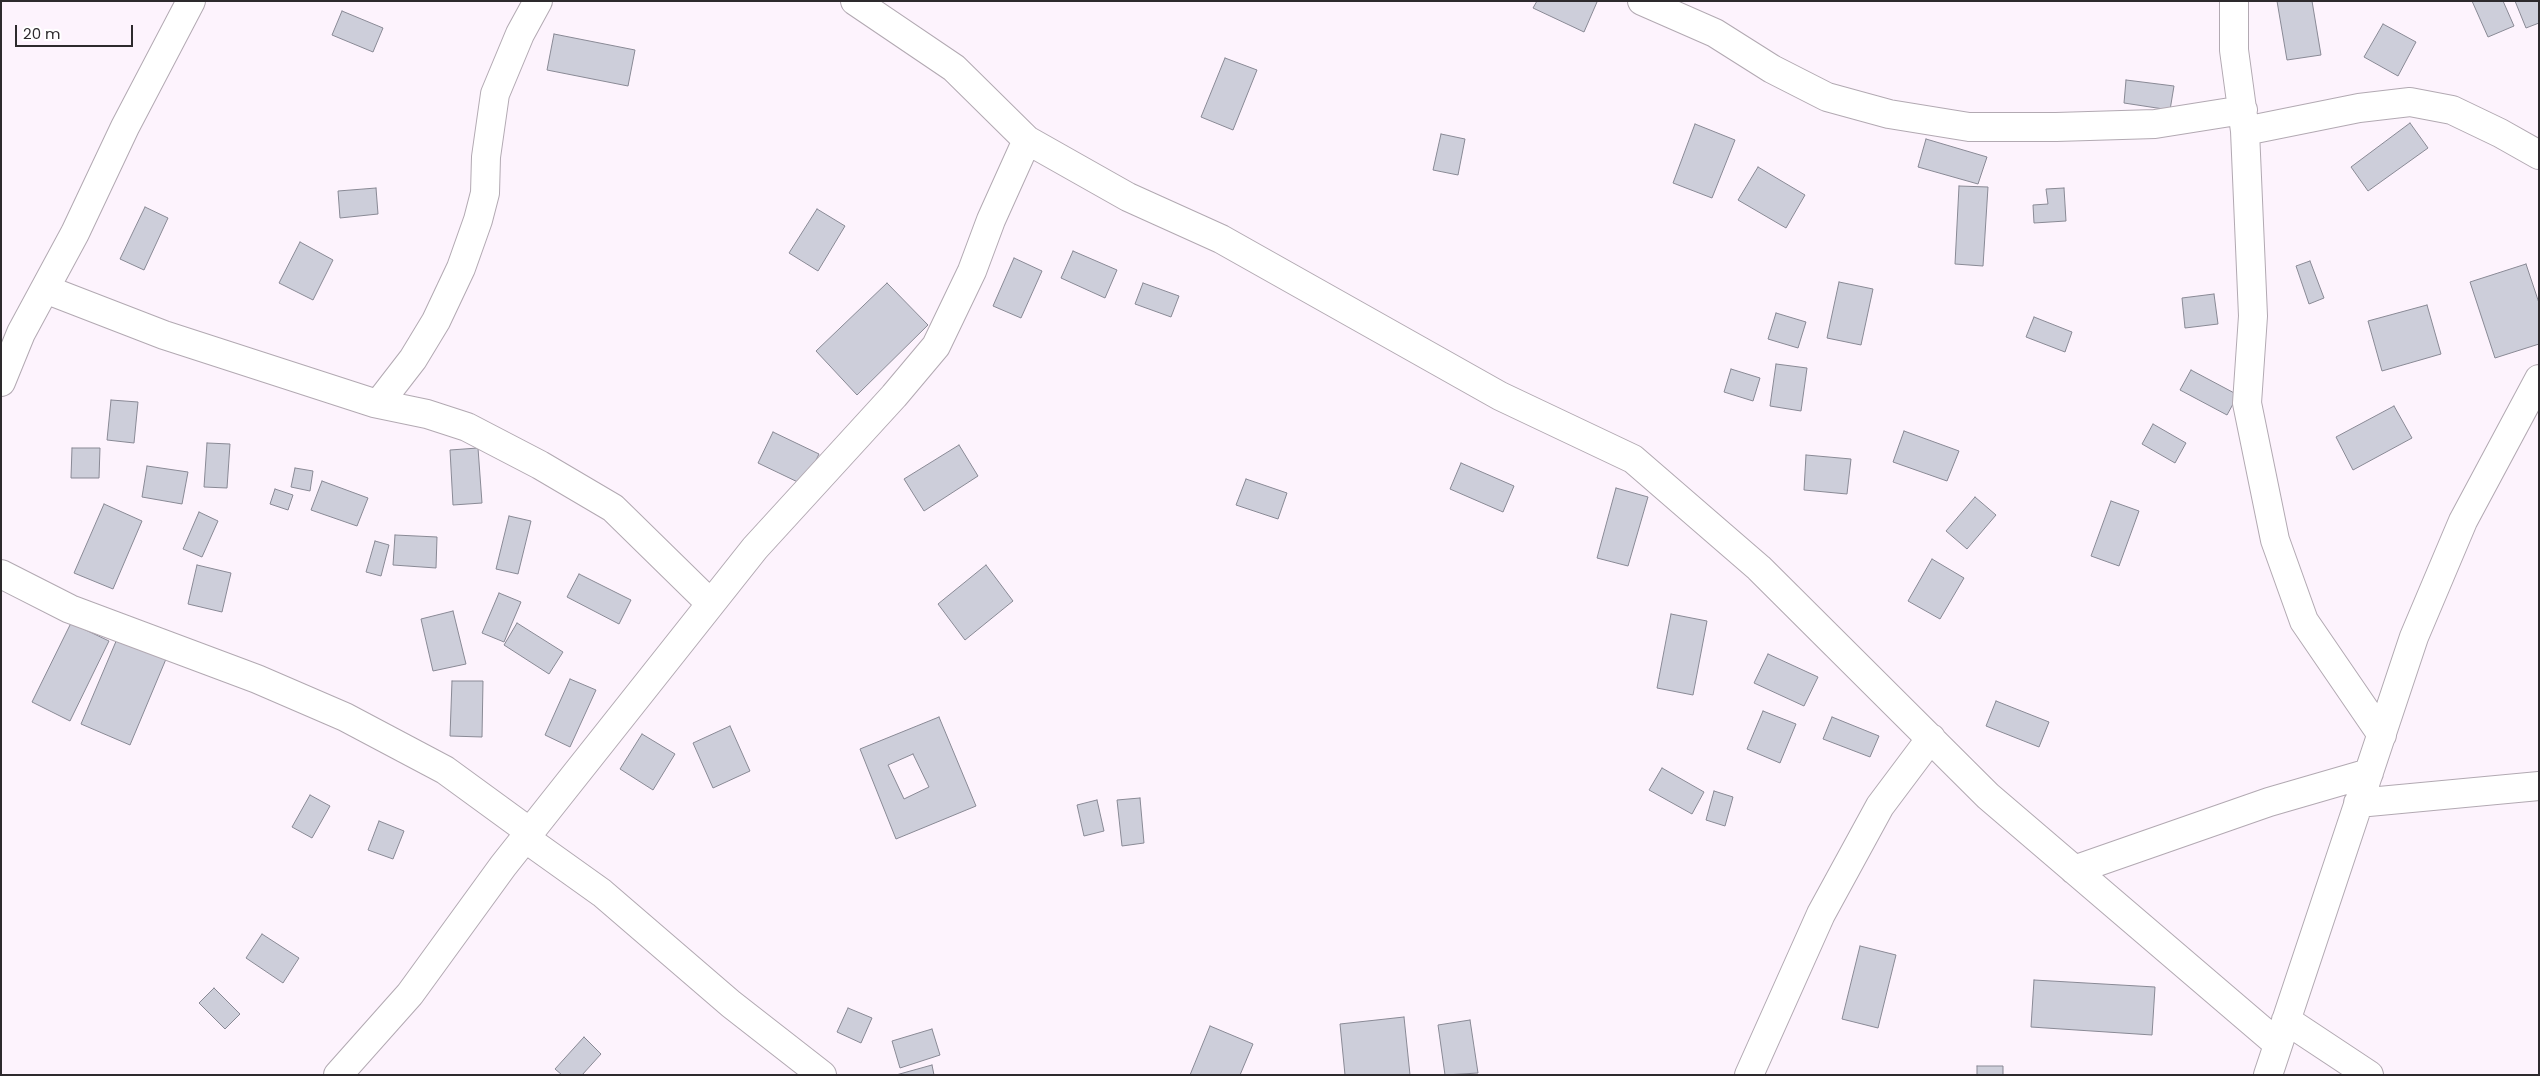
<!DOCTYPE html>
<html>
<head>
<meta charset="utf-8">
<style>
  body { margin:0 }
  #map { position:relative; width:2540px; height:1076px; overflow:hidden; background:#fdf3fd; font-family:Poppins,sans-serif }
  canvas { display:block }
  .frame { position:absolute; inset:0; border:2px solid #2d2a2d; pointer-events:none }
  .scale { position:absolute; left:15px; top:25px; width:118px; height:22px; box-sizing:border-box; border:2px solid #2d2a2d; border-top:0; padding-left:6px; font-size:15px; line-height:18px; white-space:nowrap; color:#2d2a2d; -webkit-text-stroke:4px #fff; paint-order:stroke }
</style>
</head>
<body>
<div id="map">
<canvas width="2540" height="1076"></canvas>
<div class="frame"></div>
<div class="scale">20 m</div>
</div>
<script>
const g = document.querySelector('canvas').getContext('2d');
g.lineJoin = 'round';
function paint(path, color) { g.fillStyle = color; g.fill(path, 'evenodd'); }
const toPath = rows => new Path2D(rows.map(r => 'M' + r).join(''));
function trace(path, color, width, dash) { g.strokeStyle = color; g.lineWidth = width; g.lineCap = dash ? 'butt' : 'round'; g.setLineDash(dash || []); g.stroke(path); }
const building = toPath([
  [1537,1,1595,1,1597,2,1584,32,1533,8,1537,1],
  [2277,1,2312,1,2321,55,2287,60,2277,1],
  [2472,1,2503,1,2514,26,2488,37,2472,1],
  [2515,1,2539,1,2539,23,2526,28,2515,1],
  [342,11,383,28,373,52,332,35,342,11],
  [2383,24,2416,42,2398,76,2364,57,2383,24],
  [554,34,635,50,628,86,547,70,554,34],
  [1225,58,1257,70,1233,130,1201,117,1225,58],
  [2126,80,2174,86,2170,110,2124,103,2126,80],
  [2410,123,2428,148,2368,191,2351,167,2410,123],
  [1695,124,1735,140,1712,198,1673,183,1695,124],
  [1441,134,1465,139,1458,175,1433,170,1441,134],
  [1926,139,1987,157,1978,184,1918,167,1926,139],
  [1758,167,1805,195,1786,228,1738,200,1758,167],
  [1959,186,1988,187,1983,266,1955,264,1959,186],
  [376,188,378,214,340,218,338,191,376,188],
  [2064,188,2066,221,2034,223,2033,205,2048,204,2046,189,2064,188],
  [145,207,168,218,144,270,120,259,145,207],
  [817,209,845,226,818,271,789,253,817,209],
  [300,242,333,260,313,300,279,283,300,242],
  [1073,251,1117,270,1105,298,1061,278,1073,251],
  [1014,258,1042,271,1021,318,993,306,1014,258],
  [2310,261,2324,298,2309,304,2296,266,2310,261],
  [2526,264,2539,303,2539,344,2495,358,2470,282,2526,264],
  [1839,282,1873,289,1861,345,1827,338,1839,282],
  [887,283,928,325,857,395,816,351,887,283],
  [1143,283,1179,296,1171,317,1135,304,1143,283],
  [2214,294,2218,324,2185,328,2182,298,2214,294],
  [2427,305,2441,354,2382,371,2368,321,2427,305],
  [1776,313,1806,322,1798,348,1768,339,1776,313],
  [2034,317,2072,332,2065,352,2026,337,2034,317],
  [1776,364,1807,368,1801,411,1770,406,1776,364],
  [1731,369,1760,378,1753,401,1724,392,1731,369],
  [2191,370,2238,395,2227,415,2180,390,2191,370],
  [111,400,138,402,134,443,107,440,111,400],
  [2394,406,2412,438,2353,470,2336,437,2394,406],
  [2153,424,2186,443,2175,463,2142,444,2153,424],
  [1904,431,1959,451,1947,481,1893,462,1904,431],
  [773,432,819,454,804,485,758,463,773,432],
  [207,443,230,444,227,488,204,487,207,443],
  [959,445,978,476,924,511,904,479,959,445],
  [72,448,100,448,99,478,71,478,72,448],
  [478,448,482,503,453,505,450,450,478,448],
  [1806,455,1851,459,1847,494,1804,490,1806,455],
  [1461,463,1514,486,1503,512,1450,489,1461,463],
  [147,466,188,472,182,504,142,497,147,466],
  [295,468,313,471,310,491,291,487,295,468],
  [1246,479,1287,493,1278,519,1236,505,1246,479],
  [322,481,368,498,357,526,311,510,322,481],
  [1616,488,1648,497,1628,566,1597,558,1616,488],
  [275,489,293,495,288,510,270,504,275,489],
  [1975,497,1996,515,1967,549,1946,531,1975,497],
  [2111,501,2139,511,2119,566,2091,556,2111,501],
  [104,504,142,521,113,589,74,573,104,504],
  [199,512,218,521,202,557,183,549,199,512],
  [509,516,531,521,518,574,496,569,509,516],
  [395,535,437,537,436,568,393,565,395,535],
  [375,541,389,545,381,576,366,572,375,541],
  [1932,559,1964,578,1940,619,1908,601,1932,559],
  [197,565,231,573,222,612,188,604,197,565],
  [986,565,1013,601,965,640,938,604,986,565],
  [579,574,631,600,619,624,567,597,579,574],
  [499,593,521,602,504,642,482,633,499,593],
  [453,611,466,664,433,671,421,619,453,611],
  [1671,614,1707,621,1693,695,1657,688,1671,614],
  [71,623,109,641,70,721,32,702,71,623],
  [517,623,563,652,549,674,504,645,517,623],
  [117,639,166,659,130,745,81,724,117,639],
  [1768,654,1818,677,1804,706,1754,683,1768,654],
  [570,679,596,690,570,747,545,735,570,679],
  [452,681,483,681,482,737,450,736,452,681],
  [1996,701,2049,722,2039,747,1986,726,1996,701],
  [1763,711,1796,724,1780,763,1747,749,1763,711],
  [939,717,976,806,896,839,860,749,939,717],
  [913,754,929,787,904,799,888,765,913,754],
  [1832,717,1879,736,1870,757,1823,739,1832,717],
  [730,726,750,771,713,788,693,743,730,726],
  [642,734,675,754,653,790,620,769,642,734],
  [1662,768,1704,792,1692,814,1649,790,1662,768],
  [1714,791,1733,797,1725,826,1706,820,1714,791],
  [310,795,330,806,312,838,292,827,310,795],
  [1140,798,1144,843,1122,846,1117,800,1140,798],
  [1097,800,1104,831,1084,836,1077,805,1097,800],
  [379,821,404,831,393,859,368,850,379,821],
  [262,934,299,958,283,983,246,958,262,934],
  [1860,946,1896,955,1878,1028,1842,1019,1860,946],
  [2034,980,2155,987,2152,1035,2031,1027,2034,980],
  [214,988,240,1014,225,1029,199,1003,214,988],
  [848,1008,872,1018,861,1043,837,1032,848,1008],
  [1404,1017,1410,1075,1345,1075,1340,1024,1404,1017],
  [1470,1020,1478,1073,1445,1075,1438,1025,1470,1020],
  [1210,1026,1253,1044,1240,1075,1190,1075,1210,1026],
  [932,1029,940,1055,900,1068,892,1041,932,1029],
  [584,1037,601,1054,582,1075,562,1075,555,1069,584,1037],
  [932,1065,934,1075,896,1075,932,1065],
  [1977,1066,2003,1066,2003,1075,1977,1075,1977,1066]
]);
paint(building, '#cdceda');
trace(building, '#898995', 1);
const minor = toPath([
  [855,1,954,68,1027,140,1128,197,1221,239,1500,396,1633,459,1759,568,1988,796,2278,1044],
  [1642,1,1715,33,1772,69,1827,97,1889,114,1969,127,2056,127,2155,124,2243,110],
  [2234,1,2234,50,2245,131,2253,316,2247,403,2275,540,2304,621,2382,735],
  [2245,131,2359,108,2410,102,2452,110,2500,133,2539,155],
  [45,289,164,335,374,403,427,414,467,427,540,465,613,508,710,603],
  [1,382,21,333,75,233,125,127,191,1],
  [379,403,413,359,436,321,461,268,478,220,485,193,486,157,495,94,520,34,538,1],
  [1,574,70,609,257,679,345,717,445,770,530,832],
  [2358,803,2539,786],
  [525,838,602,893,731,1004,822,1075],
  [2074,870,2269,802,2369,773],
  [2286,1020,2369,1075],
  [338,1075,410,994,503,866,755,548,894,396,936,346,972,271,991,220,1027,140],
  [1749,1075,1821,914,1880,806,1931,738],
  [2268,1075,2414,637,2463,521,2539,379]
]);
trace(minor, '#b2a9b2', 30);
trace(minor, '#fff', 28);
</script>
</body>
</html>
